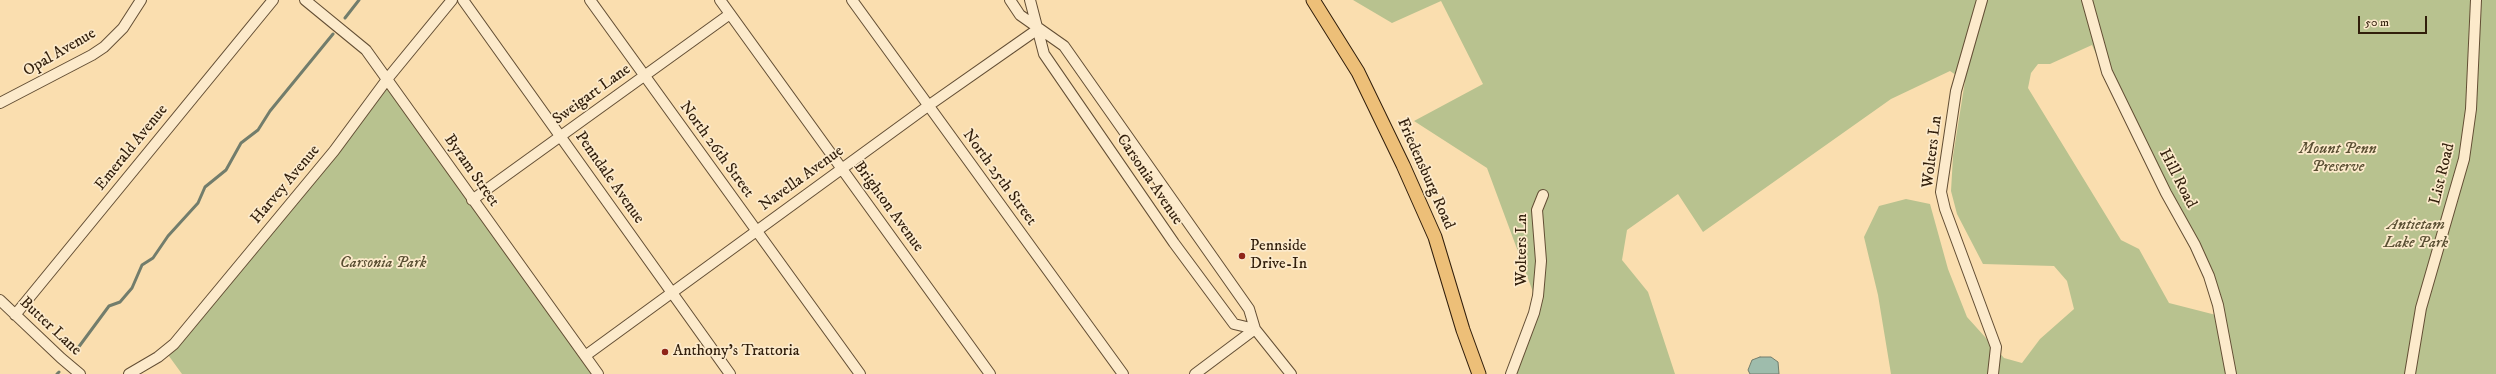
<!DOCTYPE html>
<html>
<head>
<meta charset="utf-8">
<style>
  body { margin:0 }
  #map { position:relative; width:2496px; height:374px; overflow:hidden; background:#fadeaf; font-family:"IM FELL DW Pica",serif }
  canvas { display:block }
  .scale { position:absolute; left:2358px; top:16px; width:69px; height:18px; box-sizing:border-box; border:2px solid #311e0b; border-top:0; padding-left:5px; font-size:12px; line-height:14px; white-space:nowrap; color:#311e0b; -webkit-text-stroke:3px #fceacb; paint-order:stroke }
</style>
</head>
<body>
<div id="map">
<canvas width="2496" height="374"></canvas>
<div class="scale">50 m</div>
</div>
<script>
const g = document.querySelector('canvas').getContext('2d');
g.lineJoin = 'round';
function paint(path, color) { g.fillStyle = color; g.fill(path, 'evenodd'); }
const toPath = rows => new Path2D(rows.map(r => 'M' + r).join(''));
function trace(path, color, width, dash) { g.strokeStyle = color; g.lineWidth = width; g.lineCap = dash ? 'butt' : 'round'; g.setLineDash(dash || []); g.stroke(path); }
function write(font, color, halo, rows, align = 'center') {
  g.font = font + ' "IM FELL DW Pica",serif'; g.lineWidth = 3.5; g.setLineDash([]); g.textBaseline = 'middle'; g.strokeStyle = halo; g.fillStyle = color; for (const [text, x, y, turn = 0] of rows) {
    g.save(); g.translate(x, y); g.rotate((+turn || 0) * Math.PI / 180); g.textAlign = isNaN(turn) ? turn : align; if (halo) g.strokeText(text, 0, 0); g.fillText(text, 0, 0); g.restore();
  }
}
paint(toPath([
  [1353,0,2496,0,2496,374,1891,374,1878,295,1864,237,1879,206,1906,199,1930,204,1948,269,1967,317,2004,358,2022,363,2040,339,2074,309,2067,281,2054,266,1983,264,1957,214,1951,191,1953,156,1965,81,1950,71,1891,99,1703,232,1678,194,1627,230,1622,260,1648,292,1675,374,1517,374,1533,292,1487,168,1414,121,1483,84,1441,1,1392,23],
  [2092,45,2143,159,2206,278,2216,315,2169,303,2139,249,2121,240,2028,88,2031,73,2038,64,2050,64],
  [388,78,598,374,182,374,166,352]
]), '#b8c28f');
const water = toPath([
  [1760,357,1771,357,1778,362,1779,374,1750,374,1748,370,1752,360,1760,357]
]);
paint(water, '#9ebcac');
trace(water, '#727d6c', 1);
trace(toPath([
  [345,18,359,0],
  [75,352,109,306,120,302,132,288,142,265,153,258,168,236,198,203,205,187,226,170,241,143,258,130,270,111,333,34],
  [57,374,59,372]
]), '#727d6c', 3);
const minor = toPath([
  [305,0,366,50,598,374],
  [463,0,730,374],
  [590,0,860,374],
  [720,0,990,374],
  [852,0,1123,374],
  [1010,0,1020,15,1064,46,1249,309,1255,329,1291,374],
  [1030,0,1044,54,1174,243,1234,324,1255,329],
  [1982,0,1956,91,1941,192,1945,209,1996,347,1993,374],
  [2087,0,2107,72,2166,193,2195,245,2209,276,2218,305,2231,374],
  [0,103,92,55,104,47,123,28,141,0],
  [472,200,730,14],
  [0,300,61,358,80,374],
  [15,315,273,0],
  [585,356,928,106,1038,29],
  [129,374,158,357,174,344,334,151,388,78,452,0],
  [1195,374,1255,329],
  [1511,374,1534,313,1538,296,1541,261,1537,210,1543,195],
  [2410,374,2421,308,2464,159,2471,109,2476,0]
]);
const major = toPath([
  [1313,0,1358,72,1403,165,1435,237,1463,330,1479,374]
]);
trace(minor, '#634e34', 12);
trace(major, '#311e0b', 15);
trace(minor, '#fceacb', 10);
trace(major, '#edbf78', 13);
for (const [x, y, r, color] of [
  [1242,256,4,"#8f2418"],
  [665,352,4,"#8f2418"]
]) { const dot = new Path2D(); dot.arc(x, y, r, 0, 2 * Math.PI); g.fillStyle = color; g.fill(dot); trace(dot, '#fceacb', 1.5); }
write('16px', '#311e0b', '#fceacb', [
  ["Opal Avenue",60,53,-30],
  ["Sweigart Lane",592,95,-36],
  ["Emerald Avenue",132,148,-51],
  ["North 26th Street",716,150,54],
  ["Wolters Ln",1933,152,-83],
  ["Byram Street",471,171,55],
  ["Friedensburg Road",1425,174,66],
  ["List Road",2443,174,-76],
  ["Penndale Avenue",609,178,55],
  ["North 25th Street",999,178,54],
  ["Navella Avenue",802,179,-36],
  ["Hill Road",2177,179,63],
  ["Carsonia Avenue",1149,180,56],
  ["Harvey Avenue",286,185,-50],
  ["Brighton Avenue",888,207,54],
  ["Wolters Ln",1523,250,-90],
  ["Butter Lane",50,327,43]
]);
write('italic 16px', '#5a4f33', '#fceacb', [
  ["Mount Penn",2338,150],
  ["Preserve",2338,168],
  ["Antietam",2416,226],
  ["Lake Park",2416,244],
  ["Carsonia Park",383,264]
]);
write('16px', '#311e0b', '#fceacb', [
  ["Pennside",1250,247],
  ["Drive-In",1250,265],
  ["Anthony's Trattoria",673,352]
], 'left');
</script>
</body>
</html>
